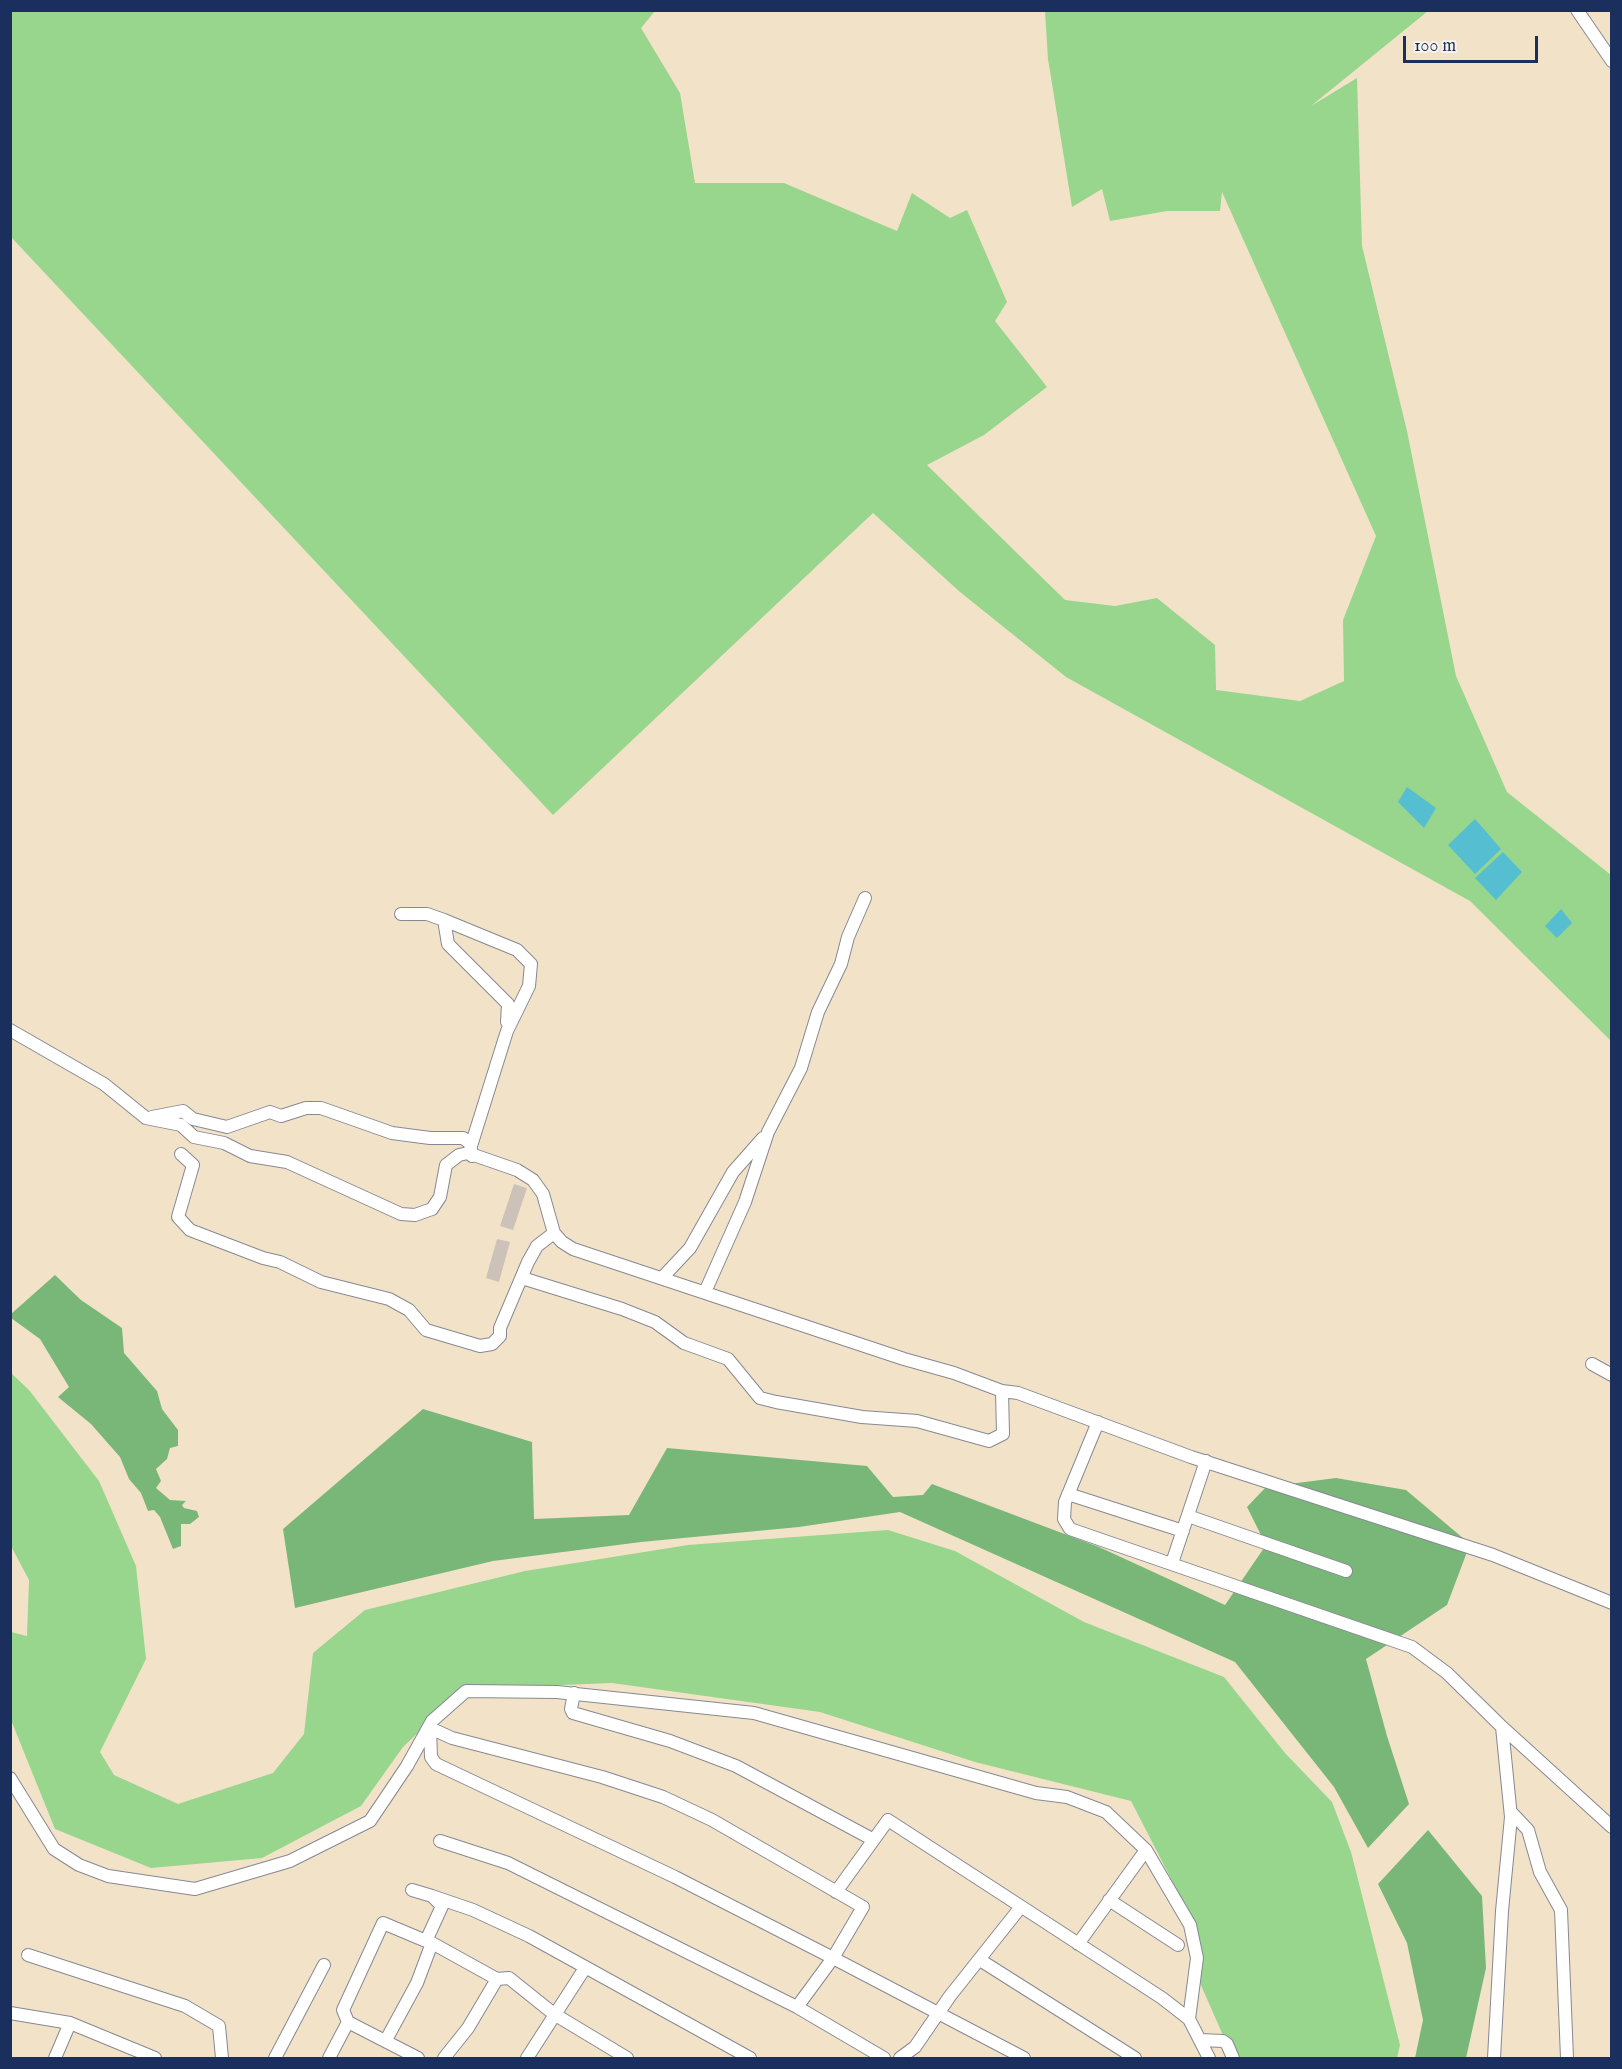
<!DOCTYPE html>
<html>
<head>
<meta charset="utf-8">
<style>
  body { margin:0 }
  #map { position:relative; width:1622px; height:2069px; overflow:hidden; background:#f2e3c8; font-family:"IM FELL English",serif }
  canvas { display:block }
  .frame { position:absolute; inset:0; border:12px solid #1b2f5e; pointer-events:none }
  .scale { position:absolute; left:1403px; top:36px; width:135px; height:27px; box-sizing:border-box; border:3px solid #1b2f5e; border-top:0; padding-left:8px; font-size:18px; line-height:21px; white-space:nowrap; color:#1b2f5e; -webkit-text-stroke:4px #f7f3e8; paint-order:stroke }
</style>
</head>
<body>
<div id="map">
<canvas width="1622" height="2069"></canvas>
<div class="frame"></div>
<div class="scale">100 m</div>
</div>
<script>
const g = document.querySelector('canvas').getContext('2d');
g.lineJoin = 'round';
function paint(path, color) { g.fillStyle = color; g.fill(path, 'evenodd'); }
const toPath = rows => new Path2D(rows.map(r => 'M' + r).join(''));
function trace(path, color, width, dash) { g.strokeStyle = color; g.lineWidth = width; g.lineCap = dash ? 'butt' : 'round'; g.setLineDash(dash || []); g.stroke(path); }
paint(toPath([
  [514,1184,527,1188,513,1230,500,1226],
  [497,1239,510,1242,499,1282,486,1278]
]), '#ccc2b9');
paint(toPath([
  [11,11,655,11,641,28,680,93,695,183,784,183,897,231,912,193,950,218,967,210,1007,302,995,321,1047,387,984,435,927,465,1065,600,1115,606,1157,598,1215,645,1216,690,1300,701,1344,681,1343,620,1376,536,1222,192,1220,211,1167,211,1110,221,1102,189,1072,207,1048,59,1045,11,1428,11,1311,106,1357,78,1362,246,1407,431,1456,676,1507,792,1611,875,1611,1041,1470,901,1066,677,960,592,873,513,553,815,11,237],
  [10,1372,29,1390,99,1481,136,1566,146,1659,100,1752,114,1775,178,1804,273,1773,304,1734,313,1653,365,1610,525,1571,688,1545,888,1530,955,1551,1084,1622,1224,1677,1285,1753,1332,1802,1351,1852,1400,2045,1397,2058,1233,2058,1200,1983,1183,1902,1131,1801,975,1762,820,1712,612,1683,464,1689,403,1747,361,1806,262,1858,151,1868,55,1829,11,1720,11,1632,27,1636,29,1580,11,1546]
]), '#97d68c');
paint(toPath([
  [55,1275,81,1300,122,1328,124,1353,157,1391,162,1409,178,1430,178,1446,170,1448,167,1459,156,1469,161,1481,156,1488,170,1500,186,1501,182,1505,184,1508,197,1511,199,1517,190,1524,181,1524,181,1546,173,1549,160,1517,154,1510,148,1511,141,1493,129,1479,120,1457,91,1424,58,1397,69,1387,40,1339,11,1318,11,1314],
  [423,1409,532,1442,534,1519,629,1515,667,1448,867,1466,893,1497,923,1495,932,1484,1099,1547,1225,1605,1266,1545,1247,1507,1266,1487,1336,1478,1406,1490,1470,1544,1447,1605,1366,1659,1387,1736,1409,1804,1368,1848,1334,1787,1235,1662,900,1512,799,1527,641,1542,493,1561,295,1608,283,1529],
  [1428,1830,1482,1896,1486,1968,1466,2058,1415,2058,1423,2020,1407,1943,1378,1884]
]), '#79b778');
paint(toPath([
  [1407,787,1436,808,1424,828,1398,802],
  [1475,819,1501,849,1475,874,1448,845],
  [1503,852,1522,872,1496,900,1475,878],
  [1561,909,1572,923,1557,938,1545,926]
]), '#55bed1');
const minor = toPath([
  [1577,10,1612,61],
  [401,914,427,914,444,920,517,950,531,964,529,986,507,1031,471,1146],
  [444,920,448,944,508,1004,507,1022],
  [10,1030,104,1084,146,1118,181,1125,194,1137,224,1143,250,1156,287,1162,401,1214,415,1215,432,1209,440,1197,446,1165,459,1155,468,1153,517,1170,533,1180,543,1194,554,1233,562,1242,573,1249,904,1359,954,1373,1002,1391,1018,1393,1191,1457,1493,1555,1612,1603],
  [152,1117,183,1111,193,1119,227,1127,270,1112,281,1116,306,1108,321,1108,392,1133,430,1138,463,1138,470,1143,472,1156],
  [181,1154,193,1165,178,1217,190,1230,263,1258,280,1262,321,1282,389,1299,409,1310,426,1330,480,1346,492,1344,500,1336,500,1328,528,1262,537,1246,554,1233],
  [522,1278,622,1309,655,1322,684,1343,728,1359,760,1398,776,1402,862,1417,917,1421,989,1441,1003,1434,1002,1391],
  [662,1278,690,1248,733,1172,763,1138],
  [705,1292,745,1202,768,1132,801,1068,818,1012,841,964,848,937,865,898],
  [1592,1364,1612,1375],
  [1098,1422,1065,1502,1064,1519,1070,1529,1412,1647,1447,1673,1502,1727,1612,1827],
  [1068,1494,1183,1531],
  [1188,1516,1346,1571],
  [1172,1563,1206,1461],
  [574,1693,571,1709,573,1713,670,1741,736,1766,872,1839],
  [10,1778,54,1849,79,1865,108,1876,195,1889,290,1861,370,1821,407,1766,432,1721,466,1691,557,1692,754,1713,1036,1793,1067,1797,1106,1812,1146,1850,1190,1925,1197,1958,1189,2019,1209,2058],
  [1511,1812,1528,1830,1540,1872,1561,1910,1567,2058],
  [440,1841,508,1863,797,2007,884,2058],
  [836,1892,888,1820,1162,1998,1189,2019],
  [432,1896,473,1910,529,1936,750,2058],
  [1109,1900,1178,1945],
  [432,1943,497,1979,509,1978,554,2014,627,2058],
  [1078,1944,1146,1850],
  [28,1955,185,2006,219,2026,222,2058],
  [980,1960,1135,2058],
  [797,2007,833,1958,863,1907,712,1820,663,1797,602,1777,452,1738,430,1728,431,1757,436,1764,675,1877,833,1958,1024,2058],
  [10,2013,70,2023,155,2058],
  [348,2022,418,2058],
  [386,2040,417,1983,432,1943,426,1941,442,1906,432,1896,412,1890],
  [1201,2040,1223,2041,1227,2044,1233,2058],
  [55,2058,70,2023],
  [275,2058,324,1965],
  [329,2058,348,2022,343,2010,383,1923,426,1941],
  [444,2058,468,2028,497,1979],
  [527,2058,585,1968],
  [900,2058,915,2047,950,1996,1020,1908],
  [1494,2058,1502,1911,1511,1817,1502,1727]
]);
trace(minor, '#868993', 14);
trace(minor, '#fff', 12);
</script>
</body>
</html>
